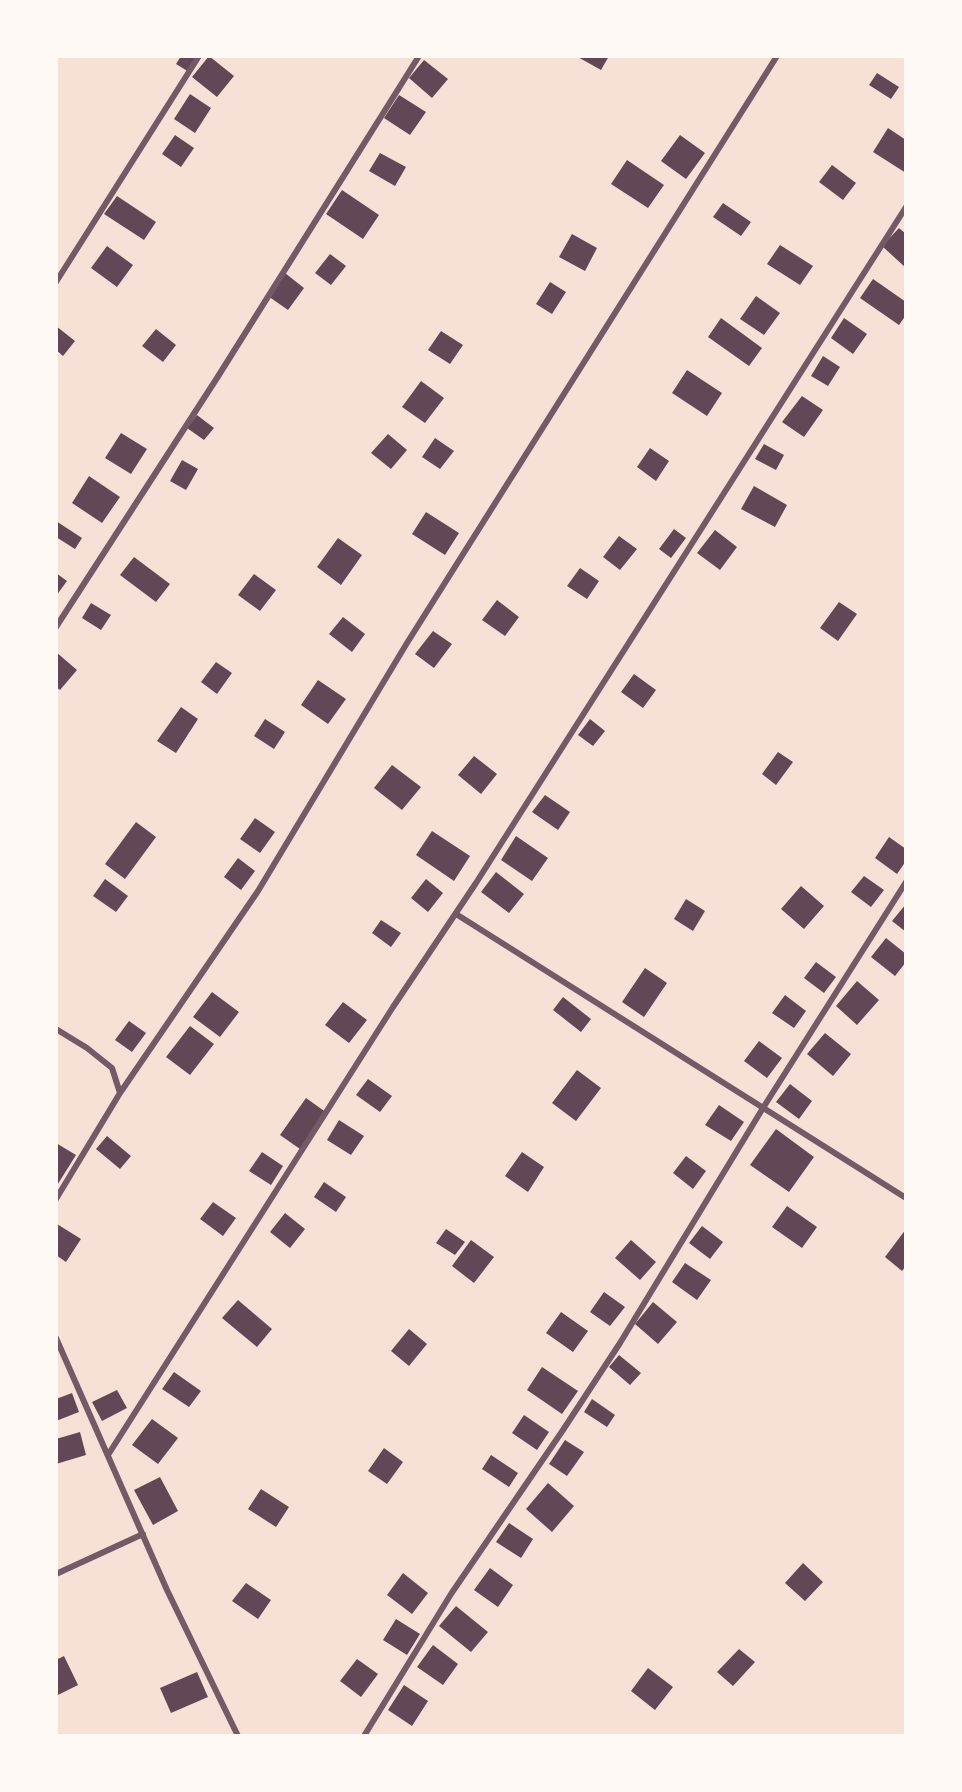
<!DOCTYPE html>
<html>
<head>
<meta charset="utf-8">
<style>
  body { margin:0 }
  #map { position:relative; width:962px; height:1792px; overflow:hidden; background:#f7e1d7; font-family:Arial,sans-serif }
  canvas { display:block }
  .frame { position:absolute; inset:0; border:58px solid #fffaf5; pointer-events:none }
</style>
</head>
<body>
<div id="map">
<canvas width="962" height="1792"></canvas>
<div class="frame"></div>
</div>
<script>
const g = document.querySelector('canvas').getContext('2d');
g.lineJoin = 'round';
function paint(path, color) { g.fillStyle = color; g.fill(path, 'evenodd'); }
const toPath = rows => new Path2D(rows.map(r => 'M' + r).join(''));
function trace(path, color, width, dash) { g.strokeStyle = color; g.lineWidth = width; g.lineCap = dash ? 'butt' : 'round'; g.setLineDash(dash || []); g.stroke(path); }
paint(toPath([
  [181,56,200,56,189,72,176,64],
  [209,56,234,76,217,97,192,77],
  [576,56,609,56,601,70],
  [424,60,448,79,432,98,409,78],
  [877,73,899,87,891,99,869,85],
  [190,94,211,108,195,133,174,119],
  [399,95,426,112,410,135,384,118],
  [888,128,906,140,906,173,873,152],
  [175,135,194,148,181,167,162,154],
  [680,135,705,153,686,179,661,161],
  [380,153,406,167,395,186,369,171],
  [627,160,664,185,648,208,611,184],
  [832,165,856,183,843,200,819,182],
  [342,190,379,215,363,239,326,214],
  [117,196,156,222,144,240,104,214],
  [723,203,751,222,741,236,713,217],
  [899,228,906,234,906,268,882,246],
  [572,234,597,248,585,271,559,257],
  [780,245,813,266,800,285,767,264],
  [107,246,133,265,117,287,91,268],
  [330,254,346,266,331,285,315,273],
  [285,273,304,288,288,310,268,296],
  [873,279,906,302,906,315,899,325,860,298],
  [550,282,566,292,552,314,536,304],
  [756,296,780,313,764,335,740,319],
  [721,318,762,348,749,366,708,337],
  [844,318,867,334,853,354,831,338],
  [56,326,75,341,63,356,56,350],
  [156,329,176,345,163,362,142,346],
  [441,331,463,345,450,364,428,350],
  [823,356,840,367,828,386,811,376],
  [687,370,722,393,707,416,672,393],
  [421,381,444,398,425,423,402,407],
  [802,396,823,410,804,437,782,422],
  [197,415,214,428,204,440,187,428],
  [121,433,147,449,131,474,105,458],
  [388,434,407,450,391,469,371,453],
  [435,438,454,451,440,469,422,457],
  [764,444,784,455,776,470,755,459],
  [650,448,669,461,656,481,637,467],
  [182,460,198,469,186,490,170,481],
  [89,476,120,497,102,523,72,503],
  [754,486,787,505,775,527,741,509],
  [426,512,459,533,445,555,412,534],
  [56,521,82,538,75,549,56,537],
  [674,529,686,538,671,558,659,549],
  [715,530,737,547,720,570,697,553],
  [619,536,637,549,620,570,603,557],
  [338,538,362,555,341,585,317,567],
  [134,557,170,584,156,602,120,575],
  [580,568,599,581,587,599,567,586],
  [56,573,67,581,56,596],
  [254,574,276,590,260,611,238,595],
  [497,600,519,617,505,636,482,620],
  [839,602,857,614,838,641,820,628],
  [91,603,111,615,101,630,82,618],
  [343,617,365,634,352,652,329,634],
  [433,631,452,644,434,668,415,654],
  [56,652,77,670,60,690,56,687],
  [216,662,232,673,217,694,201,682],
  [634,674,656,690,643,708,621,692],
  [318,680,346,699,328,724,301,705],
  [181,707,198,719,176,753,157,741],
  [265,719,285,732,274,749,254,736],
  [590,719,605,731,593,746,578,735],
  [778,752,793,762,776,785,762,774],
  [474,756,497,774,481,794,458,775],
  [392,765,421,787,402,810,374,788],
  [545,795,570,812,558,830,532,812],
  [255,818,275,832,260,853,240,839],
  [136,822,156,837,125,879,105,864],
  [432,831,470,856,454,881,416,855],
  [516,836,548,858,532,881,501,860],
  [889,837,906,849,906,861,897,874,875,858],
  [238,858,255,871,241,890,224,877],
  [496,872,524,894,509,913,481,892],
  [864,876,884,890,871,907,851,892],
  [105,879,128,896,116,912,93,896],
  [426,879,443,893,428,912,411,898],
  [801,886,824,906,804,929,781,909],
  [686,899,705,911,693,931,674,919],
  [906,904,906,932,892,921],
  [381,920,401,933,391,947,372,933],
  [886,938,906,954,906,962,895,976,871,957],
  [816,962,836,977,824,993,804,978],
  [645,968,667,983,644,1017,622,1002],
  [857,981,879,1000,857,1025,836,1006],
  [212,992,239,1012,220,1037,193,1017],
  [785,995,806,1011,794,1028,772,1013],
  [563,997,591,1019,581,1032,553,1010],
  [343,1002,367,1020,349,1043,325,1025],
  [129,1021,146,1033,132,1052,115,1040],
  [190,1026,214,1044,190,1075,166,1057],
  [825,1033,851,1054,833,1076,807,1054],
  [759,1041,782,1058,767,1078,744,1061],
  [577,1070,601,1088,576,1121,552,1103],
  [368,1079,392,1096,380,1112,356,1095],
  [790,1084,812,1101,799,1119,776,1102],
  [306,1098,327,1113,300,1149,280,1135],
  [719,1105,744,1122,731,1141,705,1125],
  [339,1120,364,1136,351,1155,327,1140],
  [776,1129,814,1157,789,1192,750,1165],
  [107,1136,131,1156,120,1169,96,1149],
  [56,1143,76,1155,56,1187],
  [262,1152,283,1166,271,1185,249,1171],
  [522,1152,544,1167,528,1192,505,1176],
  [686,1156,706,1171,693,1189,673,1173],
  [324,1182,346,1197,336,1212,314,1197],
  [213,1202,236,1218,223,1236,200,1219],
  [787,1206,817,1227,802,1248,772,1227],
  [285,1213,305,1229,290,1248,270,1232],
  [57,1224,81,1239,66,1262,56,1255],
  [702,1226,723,1242,710,1259,689,1243],
  [446,1229,465,1242,455,1255,436,1243],
  [906,1229,906,1266,902,1271,885,1257],
  [471,1240,494,1257,474,1283,452,1266],
  [631,1240,656,1262,640,1280,615,1258],
  [685,1263,711,1280,697,1300,672,1282],
  [604,1292,625,1307,610,1326,590,1312],
  [238,1300,272,1329,257,1347,222,1318],
  [653,1302,677,1322,658,1344,635,1324],
  [561,1312,588,1331,573,1352,546,1333],
  [409,1329,427,1344,409,1366,391,1351],
  [619,1355,641,1373,630,1385,609,1367],
  [542,1367,578,1391,562,1414,527,1390],
  [174,1372,201,1391,189,1407,162,1389],
  [117,1390,127,1408,102,1421,92,1402],
  [72,1393,79,1412,56,1421,56,1399],
  [592,1399,615,1415,607,1427,584,1412],
  [524,1415,549,1432,537,1450,512,1433],
  [152,1419,178,1438,158,1464,132,1445],
  [80,1432,86,1455,56,1464,56,1439],
  [565,1440,584,1452,567,1476,549,1464],
  [384,1448,403,1462,387,1484,368,1471],
  [491,1455,518,1473,509,1487,482,1469],
  [160,1477,178,1511,153,1525,134,1490],
  [548,1483,574,1506,552,1532,526,1509],
  [261,1489,289,1507,276,1527,248,1509],
  [509,1523,533,1539,521,1558,496,1542],
  [803,1563,823,1582,805,1601,785,1583],
  [490,1568,513,1585,498,1607,474,1590],
  [403,1573,428,1593,412,1614,387,1595],
  [246,1583,271,1600,258,1619,232,1601],
  [456,1606,488,1632,471,1652,439,1626],
  [396,1619,420,1634,407,1655,383,1640],
  [433,1645,458,1664,443,1685,417,1667],
  [739,1649,755,1662,733,1686,717,1672],
  [64,1656,78,1685,56,1696,56,1660],
  [357,1659,378,1674,361,1697,340,1681],
  [648,1668,673,1687,655,1710,631,1691],
  [197,1672,208,1697,171,1713,160,1688],
  [404,1685,428,1701,412,1726,388,1710]
]), '#644757');
trace(toPath([
  [56,282,199,56],
  [56,627,217,378,419,56],
  [456,914,906,1198],
  [56,1029,87,1048,112,1068,120,1093],
  [56,1199,120,1093,258,891,407,643,777,56],
  [56,1338,167,1590,238,1736],
  [108,1455,393,1007,476,883,906,207],
  [56,1574,143,1534],
  [364,1736,451,1594,563,1430,620,1343,763,1108,906,882]
]), '#755966', 6);
</script>
</body>
</html>
